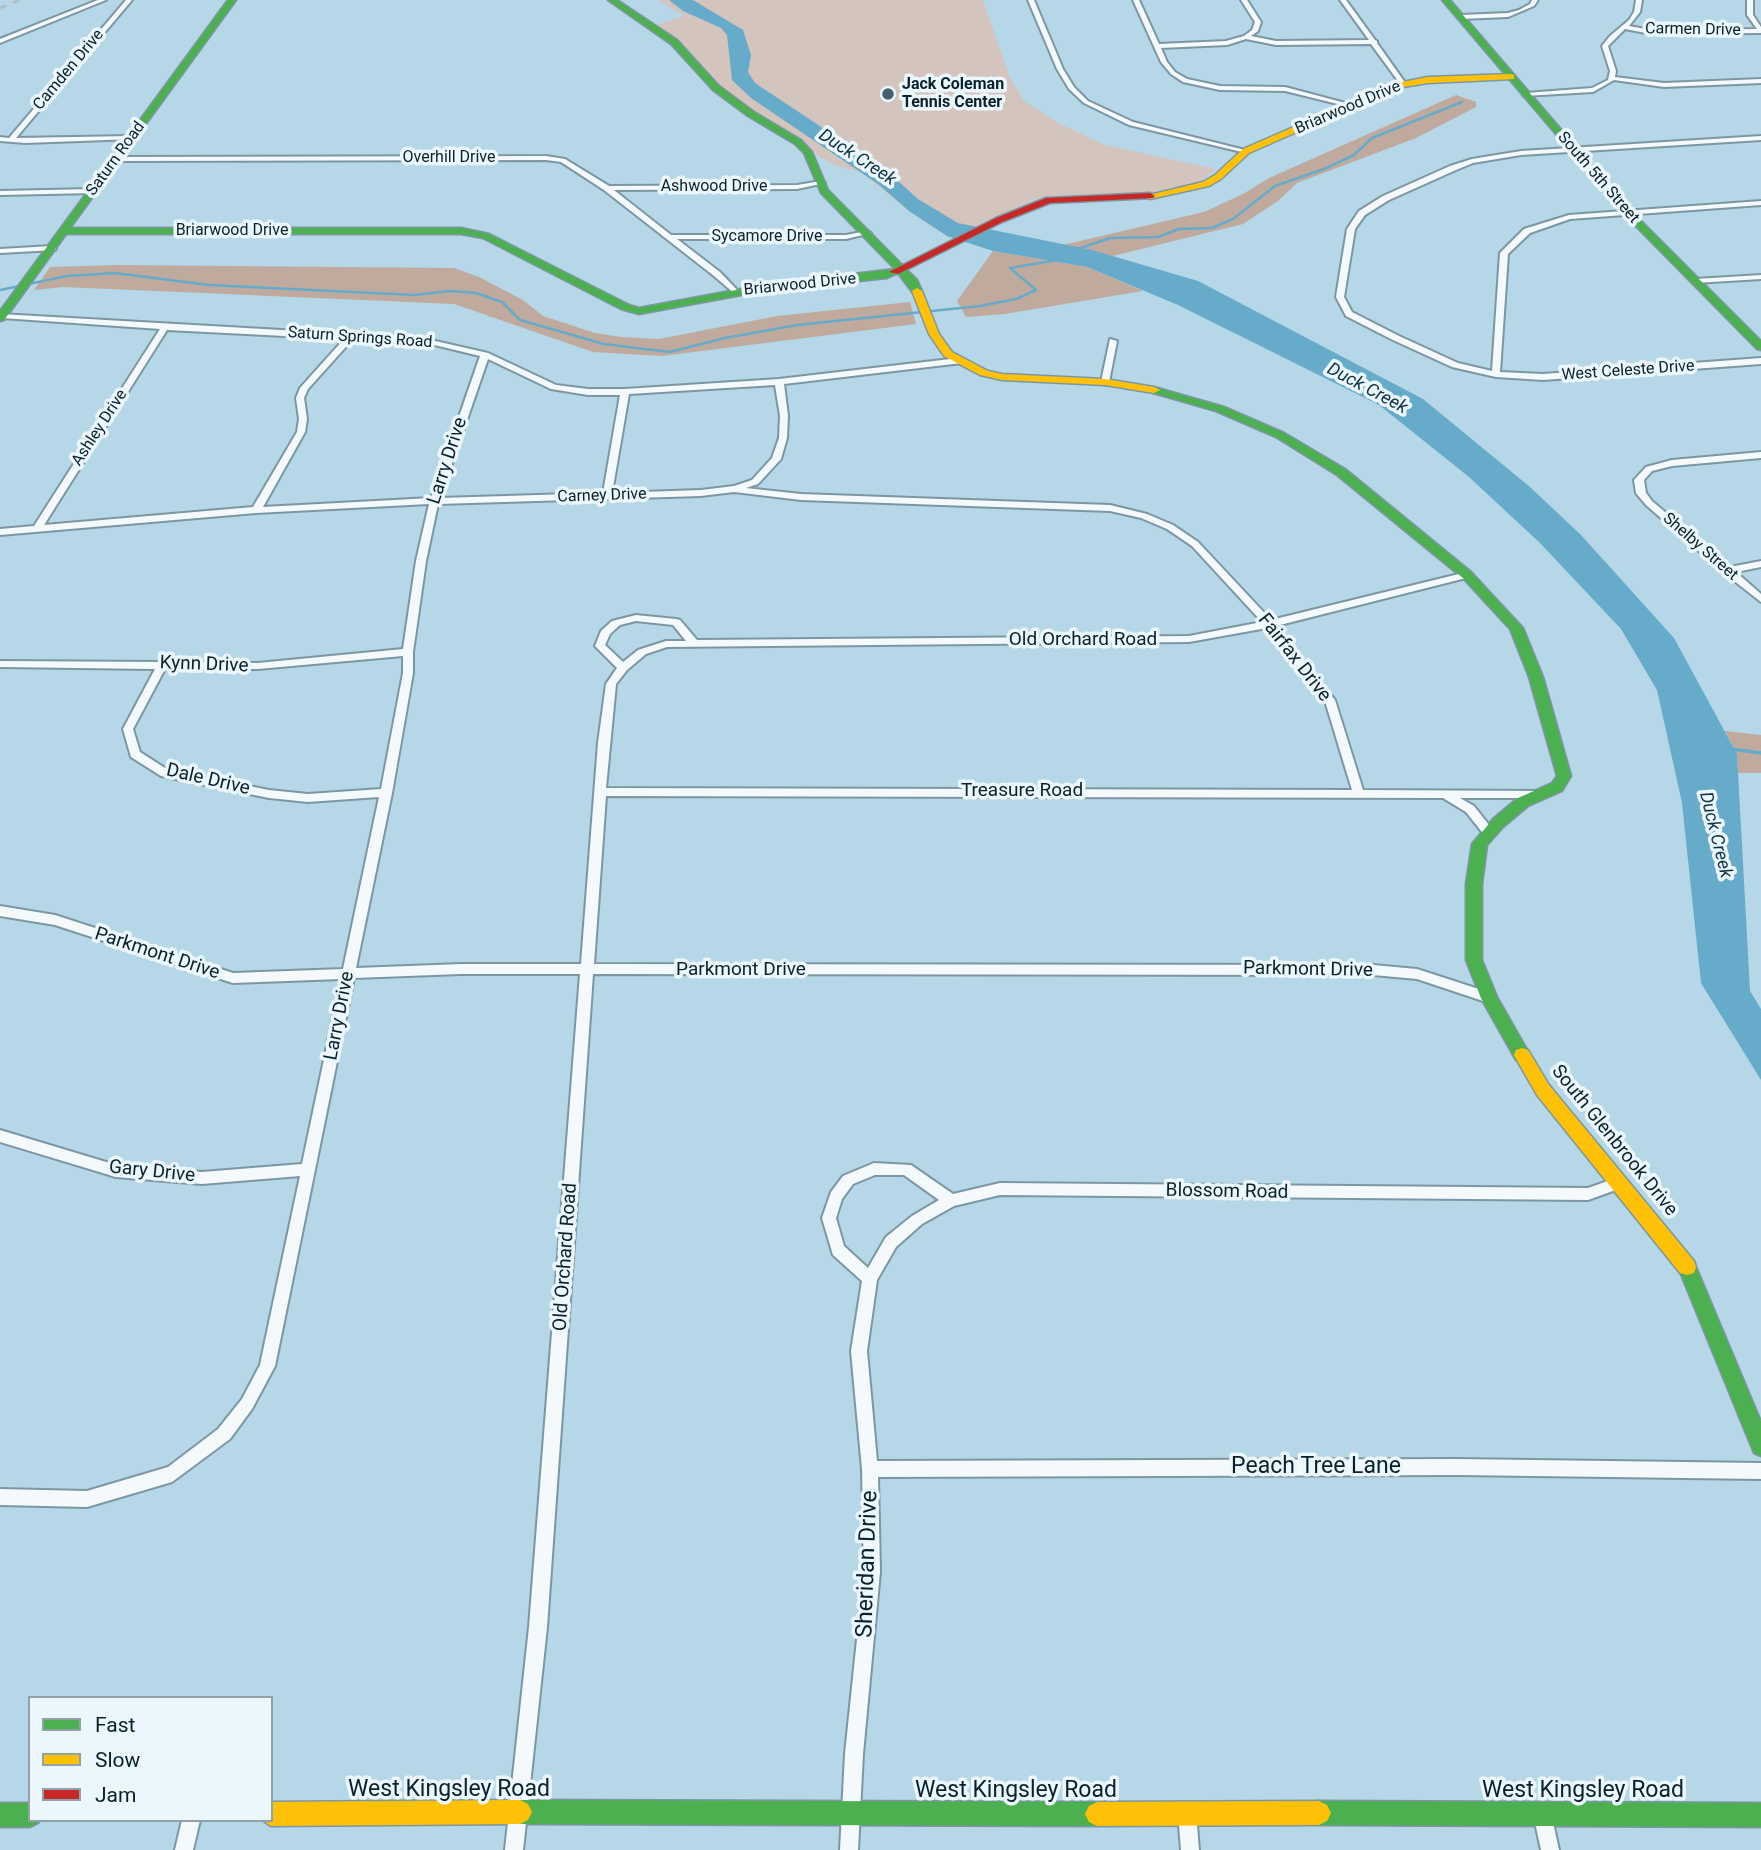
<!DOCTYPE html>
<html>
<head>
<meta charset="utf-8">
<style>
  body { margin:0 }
  #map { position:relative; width:1761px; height:1850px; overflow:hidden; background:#b5d7e7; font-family:Roboto,sans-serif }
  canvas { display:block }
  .legend { position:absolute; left:28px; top:1696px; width:245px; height:126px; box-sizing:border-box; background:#ebf7fd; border:2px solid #90a1a9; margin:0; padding:9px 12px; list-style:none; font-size:21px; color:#08212c }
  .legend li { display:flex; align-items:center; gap:14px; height:35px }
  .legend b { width:35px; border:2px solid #90a1a9 }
</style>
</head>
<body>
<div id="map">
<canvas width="1761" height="1850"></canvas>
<ul class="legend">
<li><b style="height:9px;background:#4caf50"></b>Fast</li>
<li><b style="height:9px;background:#ffc107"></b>Slow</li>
<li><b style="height:9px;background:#c62828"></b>Jam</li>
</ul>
</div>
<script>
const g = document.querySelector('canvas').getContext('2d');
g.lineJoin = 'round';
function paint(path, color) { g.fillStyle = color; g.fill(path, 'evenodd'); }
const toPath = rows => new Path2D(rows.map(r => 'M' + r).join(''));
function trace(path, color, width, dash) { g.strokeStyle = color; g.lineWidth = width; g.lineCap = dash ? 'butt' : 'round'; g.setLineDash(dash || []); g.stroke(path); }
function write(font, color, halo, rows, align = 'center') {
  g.font = font + ' Roboto,sans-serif'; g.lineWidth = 7; g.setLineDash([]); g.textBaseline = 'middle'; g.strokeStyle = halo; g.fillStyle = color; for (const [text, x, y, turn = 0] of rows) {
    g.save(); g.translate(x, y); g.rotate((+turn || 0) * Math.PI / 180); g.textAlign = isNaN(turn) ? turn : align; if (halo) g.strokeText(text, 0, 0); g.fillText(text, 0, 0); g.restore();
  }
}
paint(toPath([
  [658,0,983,0,1010,78,1024,101,1060,124,1105,145,1216,169,1201,181,1179,189,1147,194,1062,195,1036,199,950,238,909,211,862,173,837,166,820,157,796,137,752,111,723,89,688,49,656,25,684,16]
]), '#d3c5bd');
paint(toPath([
  [1456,95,1476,102,1476,107,1416,138,1297,183,1278,201,1243,224,1113,256,1063,245,1204,212,1243,194,1269,178],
  [993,251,1087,267,1143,291,1005,314,966,317,957,301],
  [118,265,454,268,479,277,523,300,543,316,595,333,621,337,659,339,777,316,910,302,916,324,662,356,593,352,454,304,64,287,34,290,50,267],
  [1725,731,1761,735,1761,773,1738,773,1737,754]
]), '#c0aa9d');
paint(toPath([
  [669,0,693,0,743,30,751,55,748,72,755,83,886,170,918,199,958,223,1092,250,1198,281,1423,399,1530,487,1581,535,1674,638,1737,754,1750,991,1761,1009,1761,1080,1701,983,1682,803,1657,690,1621,629,1540,543,1469,477,1379,405,1178,305,1087,267,993,251,947,236,909,211,878,184,751,98,732,80,727,35,721,28,683,11]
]), '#67abca');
trace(toPath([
  [1075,250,1110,238,1158,237,1179,229,1212,228,1233,219,1275,186,1324,169,1354,155,1372,138,1462,102],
  [0,290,67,276,115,273,209,285,414,295,451,291,476,293,502,302,520,320,604,344,670,352,725,338,797,325,980,306,1016,299,1036,290,1010,268,1057,260]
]), '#67abca', 2.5);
trace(toPath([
  [1731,749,1761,753]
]), '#67abca', 3.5);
const street = toPath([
  [98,0,106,0,0,43,0,39,98,0],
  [126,0,132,0,16,138,132,136,135,138,134,139,25,143,0,141,0,137,9,138,126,0],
  [1028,0,1034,0,1063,69,1074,87,1088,101,1133,122,1249,151,1246,153,1129,125,1084,103,1069,89,1057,69,1028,0],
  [1133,0,1139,0,1159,44,1226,41,1244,36,1252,30,1255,22,1241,0,1247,0,1261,22,1258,31,1251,36,1276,41,1369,40,1340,0,1346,0,1375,40,1377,41,1377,43,1406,84,1401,85,1371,44,1276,45,1246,39,1227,45,1161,48,1167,62,1175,72,1187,79,1220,86,1285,87,1353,105,1350,107,1285,91,1220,90,1183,82,1171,74,1161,62,1133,0],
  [1532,0,1538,0,1534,6,1508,17,1461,19,1458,17,1461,15,1508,13,1519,10,1530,4,1532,0],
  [1636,0,1642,0,1640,12,1629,26,1651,30,1757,29,1747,15,1747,0,1753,0,1753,15,1761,27,1761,33,1651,34,1625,29,1608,46,1616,71,1615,77,1664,83,1761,79,1761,83,1664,87,1614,80,1593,92,1524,96,1523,95,1526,93,1592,88,1608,80,1610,71,1602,46,1610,36,1629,20,1634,12,1636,0],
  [1761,136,1761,140,1521,155,1473,163,1456,170,1389,200,1365,215,1355,229,1344,297,1352,312,1399,336,1458,363,1492,371,1500,253,1524,229,1569,215,1761,201,1761,205,1570,219,1530,233,1508,254,1500,372,1543,374,1761,358,1761,364,1543,380,1496,377,1452,367,1393,340,1346,316,1336,297,1347,229,1359,211,1383,196,1450,166,1472,159,1521,151,1761,136],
  [546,156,565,159,609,186,797,185,821,181,825,183,797,189,614,190,671,235,846,235,867,231,871,233,846,239,677,239,720,272,739,292,735,294,714,276,604,190,561,162,546,160,117,161,113,159,117,157,546,156],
  [92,189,96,191,95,193,0,195,0,191,92,189],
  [52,246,56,248,55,250,0,253,0,249,52,246],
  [1761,275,1761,279,1695,283,1691,281,1695,279,1761,275],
  [0,314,422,338,488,353,556,385,588,389,625,389,779,379,959,358,963,361,962,363,784,384,788,416,787,438,781,459,758,484,746,488,801,494,1110,505,1147,514,1173,525,1198,542,1271,620,1467,572,1470,573,1470,577,1276,626,1335,700,1363,790,1545,791,1547,794,1545,797,1541,798,1460,798,1474,806,1493,830,1495,833,1493,836,1485,836,1466,812,1443,798,606,796,594,964,1373,965,1417,969,1494,994,1495,998,1494,1002,1489,1003,1417,979,1373,975,593,974,547,1627,523,1850,505,1850,529,1627,580,974,461,974,354,978,275,1366,252,1409,230,1439,172,1482,87,1507,0,1505,0,1489,87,1491,168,1467,218,1429,242,1399,260,1365,300,1176,202,1184,116,1177,0,1142,0,1130,116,1165,202,1172,302,1164,341,979,233,983,55,925,0,916,0,906,55,915,233,973,343,969,379,797,308,802,269,798,161,776,131,757,123,729,155,669,0,667,0,661,159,662,163,660,168,662,258,663,403,649,416,561,429,504,256,513,0,535,0,529,34,526,160,329,2,318,0,318,0,314],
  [167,330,344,339,300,388,296,398,299,419,297,432,253,507,44,525,167,330],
  [353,339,422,342,480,356,431,498,263,507,305,432,307,419,304,398,308,389,353,339],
  [488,359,551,389,588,395,620,395,603,493,440,498,488,359],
  [775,385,780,416,779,438,772,458,752,480,734,486,701,490,612,493,629,394,775,385],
  [734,492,801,500,1110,511,1141,518,1167,529,1192,546,1262,622,1189,636,697,640,680,620,676,619,636,615,612,621,601,631,595,646,617,668,606,684,598,743,581,964,461,964,356,968,392,793,413,673,413,652,426,561,438,504,701,496,734,492],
  [636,621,673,625,686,641,666,641,638,650,623,662,605,645,610,634,620,625,636,621],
  [1267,628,1325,701,1352,790,606,788,616,684,627,670,646,654,667,647,1189,642,1267,628],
  [403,656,403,673,381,789,308,794,269,790,168,770,140,752,133,729,165,669,258,669,403,656],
  [1110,339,1117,341,1109,382,1105,385,1101,382,1110,339],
  [1761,452,1761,458,1672,466,1652,471,1644,480,1646,493,1652,501,1730,567,1761,561,1761,567,1736,572,1761,594,1761,602,1724,573,1646,505,1636,493,1634,480,1646,467,1672,460,1761,452],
  [874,1163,911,1165,953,1194,1000,1183,1588,1188,1619,1177,1624,1179,1626,1183,1624,1187,1588,1200,1000,1195,954,1206,922,1224,896,1247,877,1280,867,1351,877,1461,1457,1459,1761,1463,1761,1479,1457,1475,878,1477,880,1572,863,1754,858,1850,840,1850,845,1754,864,1572,862,1469,851,1351,862,1281,833,1255,822,1218,831,1192,843,1176,874,1163],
  [875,1175,904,1175,939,1200,912,1216,886,1237,868,1268,844,1246,836,1218,842,1199,853,1184,875,1175],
  [1187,1804,1193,1807,1196,1813,1199,1850,1181,1850,1178,1813,1181,1807,1187,1804],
  [1542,1804,1548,1807,1551,1813,1559,1850,1541,1850,1533,1813,1536,1807,1542,1804],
  [182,1820,200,1820,193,1850,175,1850,182,1820]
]);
const fast = toPath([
  [228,0,236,0,70,228,461,228,489,234,629,305,639,308,763,285,895,269,821,193,804,153,795,144,748,116,713,90,671,44,608,0,617,0,677,40,719,86,754,112,801,140,812,152,828,190,917,280,922,291,913,293,898,273,887,278,763,291,639,314,621,309,483,238,461,234,66,234,4,320,0,321,0,311,228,0],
  [1442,0,1450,0,1630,210,1761,341,1761,350,1757,349,1624,214,1442,0],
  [1154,387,1224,407,1284,433,1345,469,1471,572,1523,628,1543,677,1571,776,1562,791,1528,806,1503,827,1487,845,1482,884,1482,960,1497,997,1530,1055,1528,1060,1522,1062,1516,1060,1481,998,1466,960,1466,884,1472,844,1493,819,1518,798,1552,783,1557,776,1529,677,1510,629,1463,578,1337,475,1276,437,1216,411,1150,392,1150,388,1154,387],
  [1687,1259,1694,1261,1696,1267,1761,1422,1761,1456,1754,1453,1678,1267,1680,1261,1687,1259],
  [520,1800,1097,1802,1105,1806,1109,1814,1105,1822,1097,1826,520,1824,512,1820,508,1812,512,1804,520,1800],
  [1319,1801,1761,1803,1761,1827,1319,1825,1311,1821,1307,1813,1311,1805,1319,1801],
  [0,1803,30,1803,30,1820,40,1820,38,1823,30,1827,0,1827,0,1803]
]);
const slow = toPath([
  [1511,74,1514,75,1514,79,1428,83,1397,88,1249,153,1221,179,1209,186,1150,199,1145,196,1203,182,1215,175,1243,149,1392,84,1428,77,1511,74],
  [917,288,922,291,939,334,952,352,988,371,1002,374,1105,379,1154,387,1160,390,1154,393,1105,385,1002,380,980,375,944,356,929,334,912,291,917,288],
  [1522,1048,1528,1050,1549,1085,1694,1261,1696,1267,1694,1273,1687,1275,1680,1273,1537,1095,1514,1055,1516,1050,1522,1048],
  [520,1800,528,1804,532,1812,528,1820,520,1824,271,1826,262,1820,271,1820,271,1802,520,1800],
  [1319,1801,1327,1805,1331,1813,1327,1821,1319,1825,1097,1826,1089,1822,1085,1814,1089,1806,1097,1802,1319,1801]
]);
const jam = toPath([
  [1150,193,1155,196,1153,198,1050,203,1002,222,898,274,889,272,996,218,1046,198,1150,193]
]);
trace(street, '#7c97a3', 4);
trace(fast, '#7c97a3', 3);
trace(slow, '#7c97a3', 3);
trace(jam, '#7c97a3', 3);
paint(street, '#f4f9fb');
paint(fast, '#4caf50');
paint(slow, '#ffc107');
paint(jam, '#c62828');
trace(toPath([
  [0,8,20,0]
]), '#b3bcc1', 2.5, [7, 7]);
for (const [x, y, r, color] of [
  [888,94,7,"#45616d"]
]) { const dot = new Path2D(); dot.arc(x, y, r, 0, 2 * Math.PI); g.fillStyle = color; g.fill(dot); trace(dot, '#ebf7fd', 2.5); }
write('16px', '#08212c', '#ebf7fd', [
  ["Carmen Drive",1693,30,1],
  ["Camden Drive",69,70,-50],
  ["Briarwood Drive",1348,108,-23],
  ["Overhill Drive",449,158],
  ["Saturn Road",116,159,-54],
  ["South 5th Street",1598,178,49],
  ["Ashwood Drive",714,187],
  ["Briarwood Drive",232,231],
  ["Sycamore Drive",767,237],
  ["Briarwood Drive",800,285,-6],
  ["Saturn Springs Road",360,338,4],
  ["West Celeste Drive",1628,371,-4],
  ["Ashley Drive",100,428,-57],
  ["Carney Drive",602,496,-2],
  ["Shelby Street",1700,547,41]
]);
write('bold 16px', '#08212c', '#ebf7fd', [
  ["Jack Coleman",902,85],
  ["Tennis Center",902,103]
], 'left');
write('italic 18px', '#0e3444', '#ebf7fd', [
  ["Duck Creek",857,158,33],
  ["Duck Creek",1367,389,28],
  ["Duck Creek",1715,835,76]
]);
write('19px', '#08212c', '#ebf7fd', [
  ["Larry Drive",448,461,-72],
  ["Old Orchard Road",1083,640],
  ["Fairfax Drive",1294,658,52],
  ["Kynn Drive",204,665,2],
  ["Dale Drive",208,780,13],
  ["Treasure Road",1022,791],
  ["Parkmont Drive",157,954,18],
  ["Parkmont Drive",741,970],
  ["Parkmont Drive",1308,970,1],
  ["Larry Drive",340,1016,-79],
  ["South Glenbrook Drive",1614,1141,51],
  ["Gary Drive",152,1172,6],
  ["Blossom Road",1227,1192,1],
  ["Old Orchard Road",566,1257,-86]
]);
write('23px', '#08212c', '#ebf7fd', [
  ["Peach Tree Lane",1316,1467],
  ["Sheridan Drive",868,1564,-88],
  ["West Kingsley Road",449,1790],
  ["West Kingsley Road",1016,1791],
  ["West Kingsley Road",1583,1791]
]);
</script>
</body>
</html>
